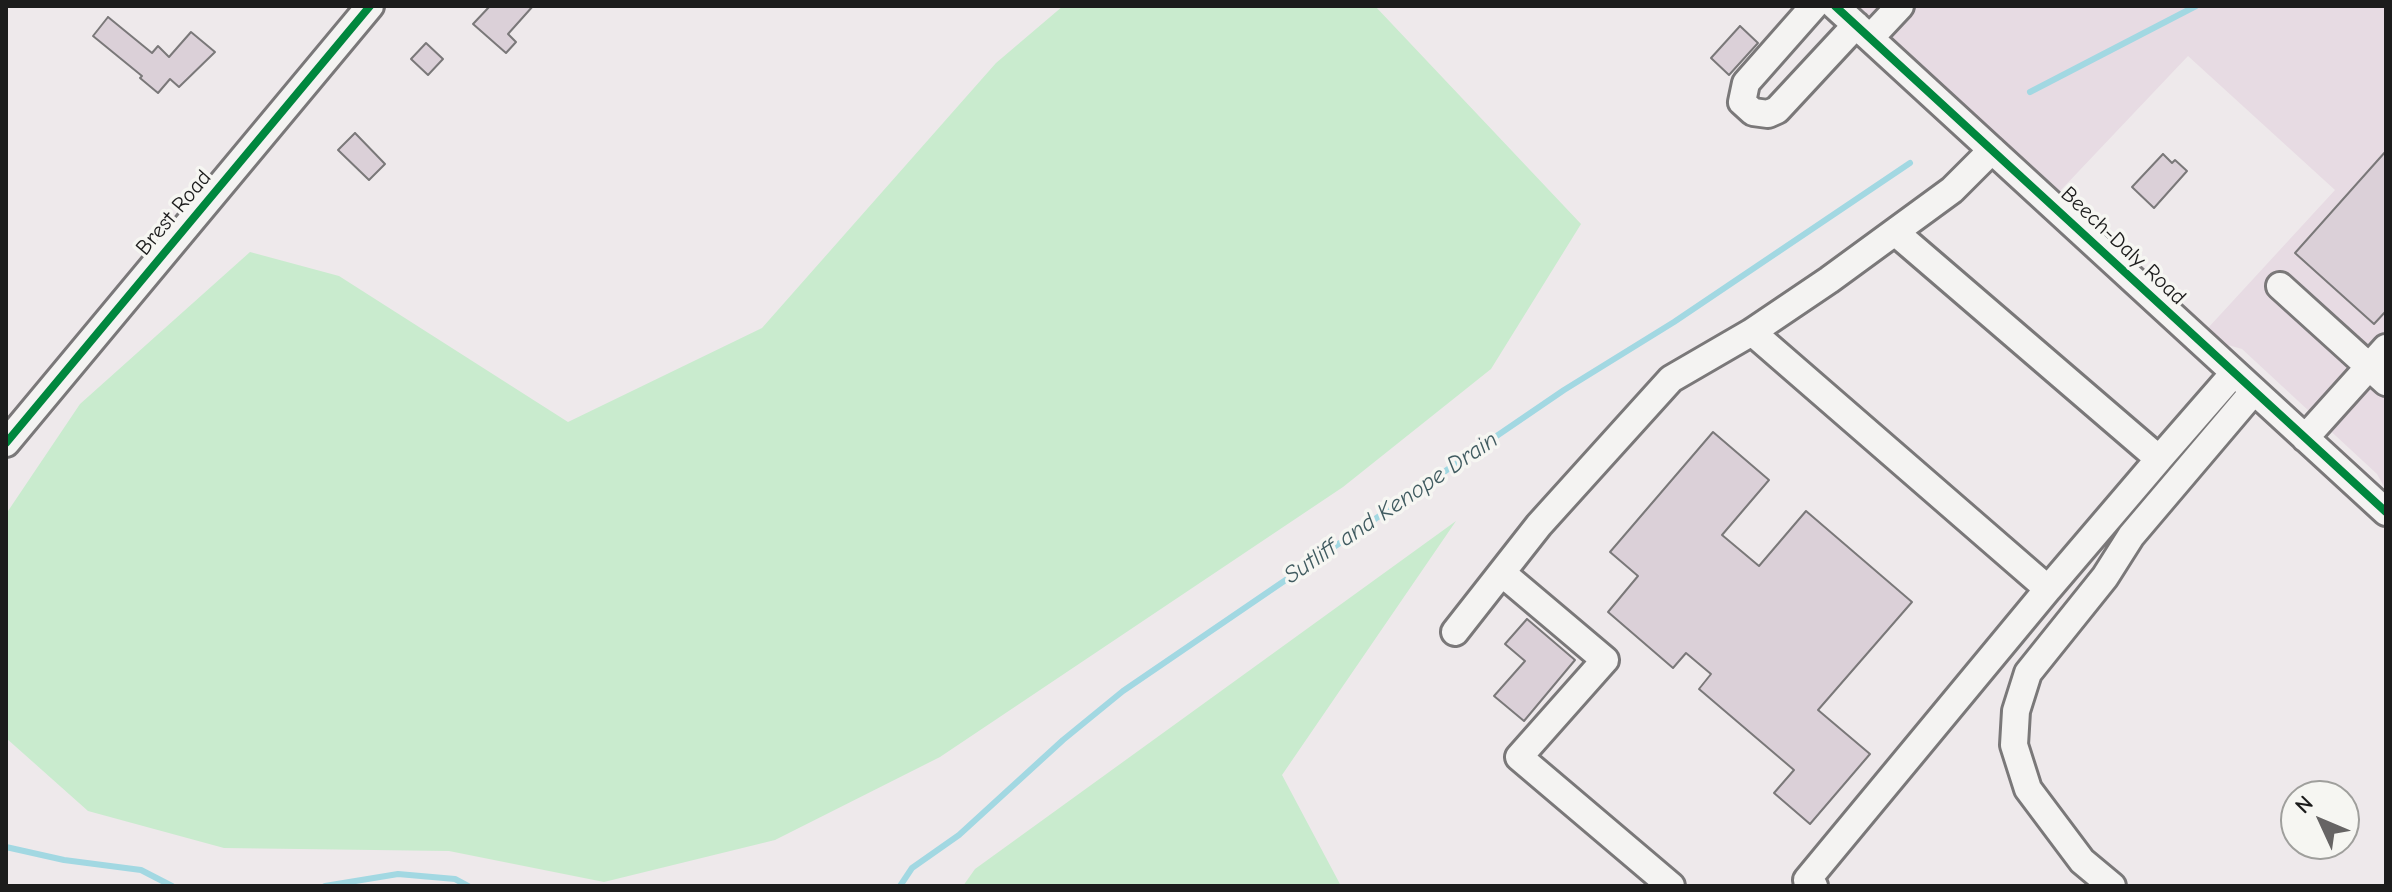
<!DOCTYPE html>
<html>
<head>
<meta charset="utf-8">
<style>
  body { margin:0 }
  #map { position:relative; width:2392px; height:892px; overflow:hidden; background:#eee9eb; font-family:"Comic Neue",sans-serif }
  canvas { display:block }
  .frame { position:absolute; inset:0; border:8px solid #1c1c1c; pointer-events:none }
  .north { position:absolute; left:2280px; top:780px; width:80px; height:80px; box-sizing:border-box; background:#f6f6f2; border:2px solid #9f9f9c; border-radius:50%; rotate:314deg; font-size:22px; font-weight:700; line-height:32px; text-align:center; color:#1c1c1c }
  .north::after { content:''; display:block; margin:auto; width:28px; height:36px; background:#666464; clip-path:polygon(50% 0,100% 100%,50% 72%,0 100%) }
</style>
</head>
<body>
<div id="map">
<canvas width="2392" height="892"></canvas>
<div class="frame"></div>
<div class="north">N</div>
</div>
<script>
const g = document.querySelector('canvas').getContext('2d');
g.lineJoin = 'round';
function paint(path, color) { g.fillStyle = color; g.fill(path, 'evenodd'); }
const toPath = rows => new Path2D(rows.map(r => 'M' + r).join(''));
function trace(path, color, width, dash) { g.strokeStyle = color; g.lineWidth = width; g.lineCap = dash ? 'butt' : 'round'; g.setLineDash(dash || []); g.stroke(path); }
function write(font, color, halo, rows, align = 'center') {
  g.font = font + ' "Comic Neue",sans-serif'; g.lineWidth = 7; g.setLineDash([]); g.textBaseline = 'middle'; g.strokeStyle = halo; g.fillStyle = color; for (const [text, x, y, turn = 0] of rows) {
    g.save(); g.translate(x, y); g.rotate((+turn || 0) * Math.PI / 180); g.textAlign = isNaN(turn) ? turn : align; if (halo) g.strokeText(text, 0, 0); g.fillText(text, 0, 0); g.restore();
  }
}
paint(toPath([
  [1858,6,2386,6,2386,490,2377,474,2242,349,2228,345,2208,328,2335,190,2188,56,2060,191]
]), '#e7dbe3');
paint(toPath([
  [1063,6,1375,6,1581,224,1491,369,1343,487,940,757,775,840,604,882,449,851,224,848,88,811,6,738,6,514,80,404,250,252,339,276,568,422,762,328,996,63],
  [1456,521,1282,775,1341,886,963,886,975,869]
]), '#c9ebce');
trace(toPath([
  [2030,92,2196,6],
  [6,847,64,860,141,870,172,886],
  [325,886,398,874,455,879,468,886],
  [900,886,912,868,959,835,1063,740,1123,691,1564,390,1674,322,1910,163]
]), '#a2d8e2', 6);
const building = toPath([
  [490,6,533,6,508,34,516,42,506,53,473,24,490,6],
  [108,17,152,53,158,46,169,57,191,32,215,52,179,87,170,79,158,93,140,78,142,76,93,36,108,17],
  [1740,26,1758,43,1729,75,1711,58,1740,26],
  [426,43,443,59,428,75,411,59,426,43],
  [355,133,385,164,369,180,338,150,355,133],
  [2386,151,2386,311,2374,324,2295,253,2386,151],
  [2163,154,2172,163,2175,160,2187,171,2154,208,2132,187,2163,154],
  [1713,432,1769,480,1722,535,1759,566,1806,511,1912,602,1818,710,1870,754,1810,824,1774,793,1794,770,1699,689,1711,674,1686,653,1673,668,1608,612,1638,576,1610,552,1713,432],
  [1527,619,1575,660,1524,721,1494,696,1525,661,1505,644,1527,619]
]);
paint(building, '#dbd0d8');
trace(building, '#7a7879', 2);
const minor = toPath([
  [1814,6,1746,83,1742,102,1753,112,1768,114,1777,110,1856,25],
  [1835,6,2386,512],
  [1870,38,1900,6],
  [1895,232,2159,459,2234,373],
  [2280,286,2386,382],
  [1752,332,2048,589,2159,459],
  [2305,438,2386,348],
  [6,443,370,6],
  [1502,573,1605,660,1519,757,1671,886],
  [1455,632,1539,525,1671,379,1752,332,1829,280,1952,190,1992,150],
  [1814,886,1807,880,2048,589],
  [2112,886,2082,861,2028,789,2014,745,2016,711,2028,673,2105,577,2131,536,2254,391]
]);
trace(minor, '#7a7879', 32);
trace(minor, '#f4f3f2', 26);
trace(toPath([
  [1835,6,2386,512],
  [6,443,370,6]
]), '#00873e', 8);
write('22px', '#1c1c1c', '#f6f6f2', [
  ["Brest Road",174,213,-50],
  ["Beech-Daly Road",2123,246,43]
]);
write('italic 24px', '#405b60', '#f6f6f2', [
  ["Sutliff and Kenope Drain",1391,508,-34]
]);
</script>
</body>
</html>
